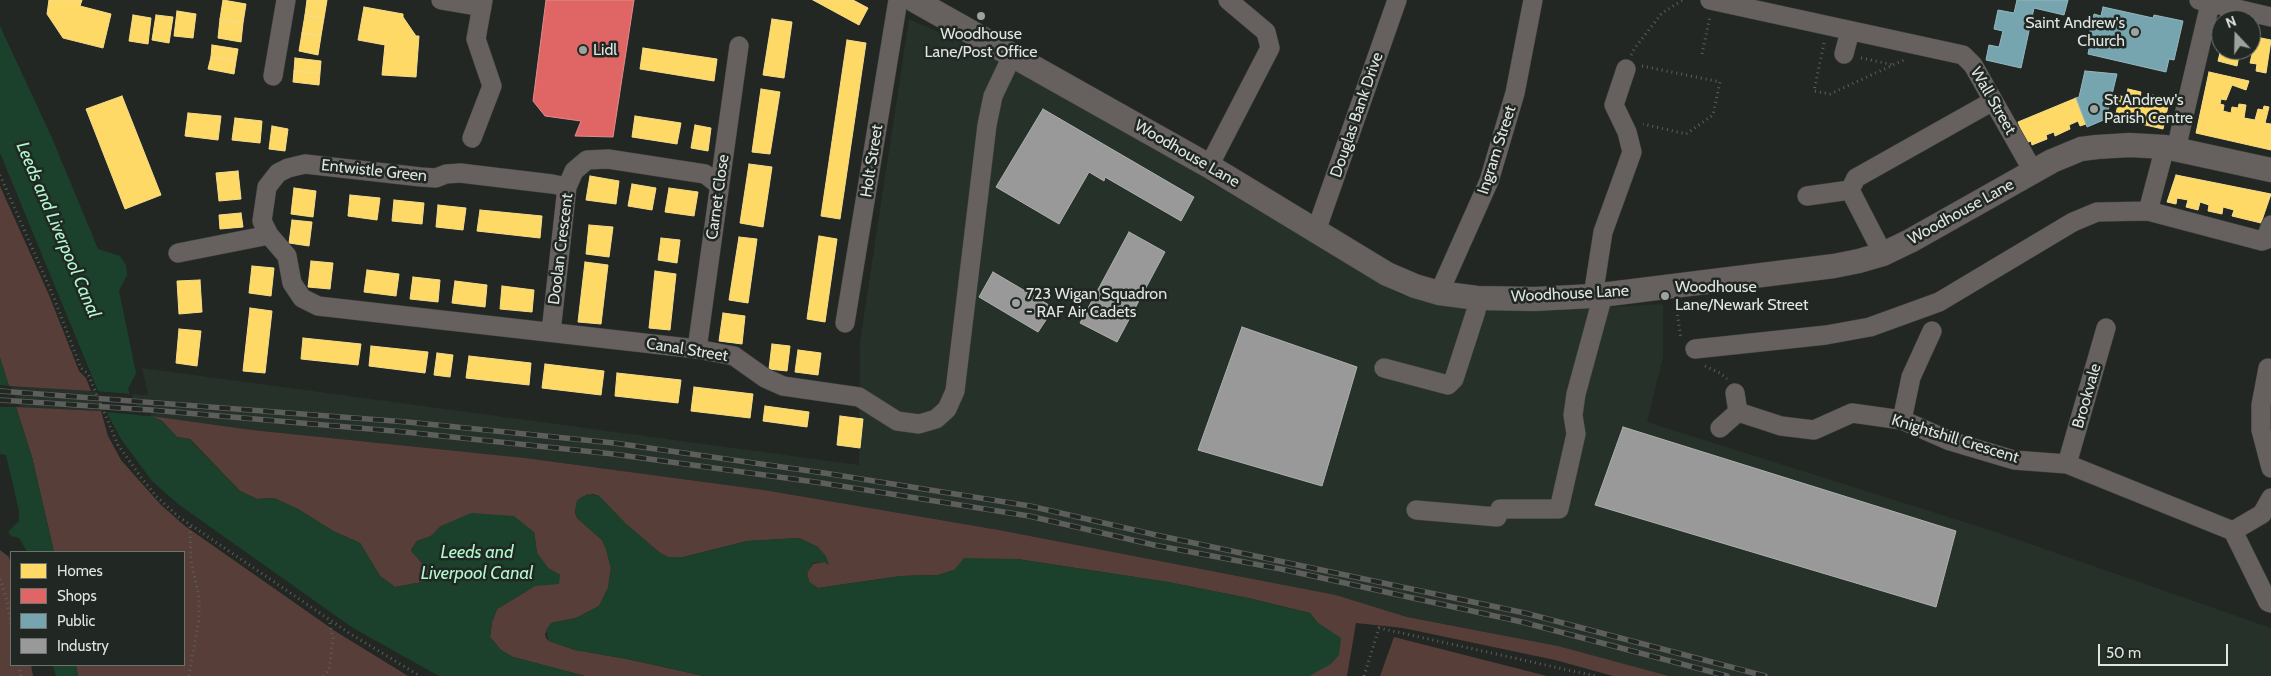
<!DOCTYPE html>
<html>
<head>
<meta charset="utf-8">
<style>
  body { margin:0 }
  #map { position:relative; width:2271px; height:676px; overflow:hidden; background:#222724; font-family:Cabin,sans-serif }
  canvas { display:block }
  .legend { position:absolute; left:10px; top:551px; width:175px; height:115px; box-sizing:border-box; background:#212824; border:1px solid #6d7470; margin:0; padding:6px 9px; list-style:none; font-size:15px; color:#e0e5e1 }
  .legend li { display:flex; align-items:center; gap:10px; height:25px }
  .legend b { width:25px; border:1px solid #6d7470 }
  .north { position:absolute; left:2211px; top:10px; width:50px; height:50px; box-sizing:border-box; background:#212824; border:1px solid #6d7470; border-radius:50%; rotate:339deg; font-size:14px; font-weight:700; line-height:20px; text-align:center; color:#e0e5e1 }
  .north::after { content:''; display:block; margin:auto; width:18px; height:22px; background:#9ea29f; clip-path:polygon(50% 0,100% 100%,50% 72%,0 100%) }
  .scale { position:absolute; left:2098px; top:644px; width:130px; height:22px; box-sizing:border-box; border:2px solid #e0e5e1; border-top:0; padding-left:6px; font-size:15px; line-height:18px; white-space:nowrap; color:#e0e5e1; -webkit-text-stroke:4px #212824; paint-order:stroke }
</style>
</head>
<body>
<div id="map">
<canvas width="2271" height="676"></canvas>
<ul class="legend">
<li><b style="height:14px;background:#ffd966"></b>Homes</li>
<li><b style="height:14px;background:#e06666"></b>Shops</li>
<li><b style="height:14px;background:#76a5af"></b>Public</li>
<li><b style="height:14px;background:#999"></b>Industry</li>
</ul>
<div class="north">N</div>
<div class="scale">50 m</div>
</div>
<script>
const g = document.querySelector('canvas').getContext('2d');
g.lineJoin = 'round';
function paint(path, color) { g.fillStyle = color; g.fill(path, 'evenodd'); }
const toPath = rows => new Path2D(rows.map(r => 'M' + r).join(''));
function trace(path, color, width, dash) { g.strokeStyle = color; g.lineWidth = width; g.lineCap = dash ? 'butt' : 'round'; g.setLineDash(dash || []); g.stroke(path); }
function write(font, color, halo, rows, align = 'center') {
  g.font = font + ' Cabin,sans-serif'; g.lineWidth = 5; g.setLineDash([]); g.textBaseline = 'middle'; g.strokeStyle = halo; g.fillStyle = color; for (const [text, x, y, turn = 0] of rows) {
    g.save(); g.translate(x, y); g.rotate((+turn || 0) * Math.PI / 180); g.textAlign = isNaN(turn) ? turn : align; if (halo) g.strokeText(text, 0, 0); g.fillText(text, 0, 0); g.restore();
  }
}
paint(toPath([
  [909,19,1046,79,1212,183,1401,295,1550,311,1663,304,1663,357,1647,422,1993,531,2271,628,2271,676,1669,676,1558,646,1407,617,1336,595,999,530,764,490,525,458,252,430,151,416,101,411,0,407,0,385,148,395,142,368,859,465,860,342]
]), '#253129');
paint(toPath([
  [0,186,49,295,79,371,86,378,91,391,9,386,0,358],
  [16,407,101,411,108,436,121,460,161,505,185,526,335,631,408,676,78,676,76,665,184,665,184,552,54,552,32,457],
  [151,416,252,430,525,458,764,490,999,530,1336,595,1407,617,1558,646,1669,676,1613,676,1555,660,1403,628,1356,623,1347,676,1309,676,1317,622,1310,613,1248,598,1168,582,1017,559,954,570,938,575,901,576,818,588,809,582,807,573,813,564,824,562,818,547,799,538,747,541,683,557,668,557,660,553,626,524,599,496,593,494,582,497,577,501,575,512,577,518,602,540,606,549,611,568,608,588,599,606,576,618,551,623,545,634,546,638,549,641,575,650,627,659,704,676,585,676,513,657,501,650,490,637,492,622,497,609,535,586,560,575,548,568,537,553,534,532,441,526,431,536,417,541,411,550,428,570,428,581,395,587,380,576,360,543,333,531,298,509,274,498,257,499,240,491,190,439,177,437,162,421],
  [0,550,9,557,11,566,11,665,31,665,33,676,0,676],
  [1394,637,1547,676,1380,676]
]), '#583e38');
paint(toPath([
  [0,26,52,138,98,249,120,256,126,265,127,275,119,291,136,373,128,389,137,415,151,416,162,421,177,437,189,439,240,491,257,499,274,498,298,509,333,531,360,543,380,576,395,587,428,581,428,570,411,551,417,541,431,536,441,526,471,513,514,516,534,532,537,553,548,568,560,575,559,584,535,586,497,609,492,622,490,637,501,650,513,657,585,676,439,676,353,628,178,504,152,481,121,439,108,415,0,153],
  [0,358,32,457,54,552,27,552,19,538,11,536,8,532,19,521,19,511,6,455,0,454],
  [587,494,599,496,626,524,660,553,668,557,683,557,747,541,799,538,818,547,826,556,829,565,824,562,813,563,807,573,809,582,818,588,901,576,938,575,954,570,964,558,1017,559,1168,582,1248,598,1310,613,1317,622,1341,638,1339,655,1331,664,1309,676,704,676,627,659,575,650,549,641,546,630,551,623,576,618,599,606,608,588,611,568,606,549,602,540,577,518,575,512,577,501],
  [53,665,76,665,78,676,56,676]
]), '#1b412c');
paint(toPath([
  [0,385,11,386,19,407,0,407],
  [96,391,132,394,138,413,151,413,151,416,104,412]
]), '#222724');
const homes = toPath([
  [49,0,82,0,80,6,111,14,103,48,63,38,47,14,49,0],
  [223,0,246,4,243,23,220,19,223,0],
  [307,0,327,0,324,18,305,15,307,0],
  [813,0,853,0,868,8,859,25,813,0],
  [364,7,403,14,403,17,416,36,419,36,416,77,382,75,385,45,358,40,364,7],
  [177,11,196,14,193,38,174,36,177,11],
  [133,15,151,18,148,44,129,41,133,15],
  [156,15,173,17,169,43,152,40,156,15],
  [305,15,324,18,321,36,302,33,305,15],
  [220,19,243,23,241,42,218,38,220,19],
  [772,19,792,22,784,78,763,75,772,19],
  [302,33,321,36,318,55,299,51,302,33],
  [2256,37,2271,40,2266,73,2256,71,2257,64,2250,63,2256,37],
  [847,40,866,43,840,219,821,216,847,40],
  [212,45,238,49,236,61,211,57,212,45],
  [643,48,717,59,714,81,640,69,643,48],
  [2221,49,2240,50,2237,66,2218,61,2221,49],
  [211,57,236,61,234,74,208,69,211,57],
  [295,58,321,61,320,73,294,71,295,58],
  [294,71,320,73,319,85,293,82,294,71],
  [2209,72,2249,81,2246,90,2232,85,2226,100,2221,99,2220,104,2224,105,2223,111,2231,113,2232,107,2238,108,2239,104,2246,105,2244,118,2255,120,2258,109,2263,110,2264,106,2269,107,2265,123,2271,124,2271,150,2196,133,2209,72],
  [761,89,780,92,770,154,752,152,761,89],
  [2128,89,2141,92,2139,102,2150,102,2152,95,2164,97,2163,105,2168,106,2163,129,2115,118,2120,96,2126,97,2128,89],
  [122,96,161,195,125,209,86,109,122,96],
  [2076,98,2086,124,2080,126,2078,121,2069,125,2070,129,2055,136,2054,132,2046,135,2047,139,2032,145,2031,141,2026,143,2018,122,2076,98],
  [188,113,221,116,218,140,185,136,188,113],
  [635,116,681,123,677,144,632,137,635,116],
  [235,118,262,121,260,143,232,140,235,118],
  [695,125,711,128,708,151,691,148,695,125],
  [272,126,288,129,285,151,269,149,272,126],
  [749,164,772,167,763,227,740,223,749,164],
  [238,171,241,199,219,201,216,173,238,171],
  [2176,175,2271,194,2261,223,2232,216,2234,210,2223,207,2222,214,2208,211,2209,205,2200,202,2198,210,2186,207,2188,200,2177,198,2176,204,2167,202,2176,175],
  [590,176,619,181,616,204,586,200,590,176],
  [632,184,656,188,652,210,628,206,632,184],
  [294,188,316,191,313,217,291,214,294,188],
  [669,188,698,192,694,216,665,212,669,188],
  [350,195,380,198,377,220,348,216,350,195],
  [394,200,424,203,422,224,392,221,394,200],
  [438,205,466,208,463,230,436,227,438,205],
  [480,210,542,216,540,238,477,231,480,210],
  [241,213,243,227,220,229,219,215,241,213],
  [292,220,312,222,309,246,289,243,292,220],
  [589,225,613,227,609,257,586,254,589,225],
  [819,236,837,239,825,322,807,319,819,236],
  [739,237,757,239,748,303,729,300,739,237],
  [661,238,680,240,677,263,658,260,661,238],
  [311,261,333,263,330,289,308,287,311,261],
  [585,262,608,265,601,324,578,322,585,262],
  [252,266,274,268,271,296,249,293,252,266],
  [367,270,399,274,396,296,364,292,367,270],
  [655,271,676,274,670,330,649,328,655,271],
  [413,277,440,280,438,302,410,299,413,277],
  [200,280,202,312,179,314,177,281,200,280],
  [455,281,487,285,485,307,452,303,455,281],
  [502,286,534,290,532,312,500,309,502,286],
  [250,308,272,311,265,373,243,371,250,308],
  [723,313,745,316,742,344,719,341,723,313],
  [179,329,201,331,197,366,176,363,179,329],
  [303,338,361,344,358,365,301,359,303,338],
  [772,344,790,346,787,371,769,369,772,344],
  [371,346,428,352,425,373,369,366,371,346],
  [798,350,821,353,818,375,795,372,798,350],
  [437,353,453,355,450,377,434,375,437,353],
  [469,356,531,363,529,385,466,378,469,356],
  [545,364,604,371,601,395,542,388,545,364],
  [617,373,681,380,678,403,615,396,617,373],
  [694,387,753,394,750,418,691,411,694,387],
  [765,406,809,412,807,427,763,421,765,406],
  [840,416,863,419,860,448,837,445,840,416]
]);
paint(homes, '#ffd966');
trace(homes, '#f6dd8b', 1);
const shops = toPath([
  [546,0,634,0,613,137,575,136,581,121,545,116,533,101,546,0]
]);
paint(shops, '#e06666');
trace(shops, '#e08c8b', 1);
const public = toPath([
  [2017,0,2068,0,2064,15,2034,8,2021,68,1986,60,1989,45,1999,47,2003,31,1994,29,1998,10,2014,13,2017,0],
  [2103,7,2153,18,2154,15,2183,21,2174,60,2169,59,2166,72,2088,54,2090,44,2087,43,2094,14,2101,16,2103,7],
  [2085,71,2117,74,2106,119,2087,127,2076,98,2079,97,2085,71]
]);
paint(public, '#76a5af');
trace(public, '#96b8be', 1);
const industry = toPath([
  [1043,109,1194,197,1181,221,1105,177,1104,181,1089,172,1059,224,996,187,1043,109],
  [1129,232,1165,252,1117,342,1080,323,1129,232],
  [993,272,1054,308,1038,332,979,297,993,272],
  [1242,327,1357,367,1322,486,1198,450,1242,327],
  [1623,427,1956,531,1936,607,1595,505,1623,427]
]);
paint(industry, '#999');
trace(industry, '#aeb0af', 1);
const minor = toPath([
  [441,0,482,7],
  [1710,0,1963,55,1973,65,2033,171],
  [2199,0,2271,17],
  [1844,54,1850,31],
  [273,76,286,0],
  [472,138,492,86,476,39,483,0],
  [2176,149,2210,4],
  [1209,166,1270,48,1266,32,1228,0],
  [567,187,552,184,460,173,446,174,436,178,421,177,305,164,288,168,278,173,267,187,262,221,269,235,287,256,292,283,302,298,318,306,697,349,734,356,765,378,783,386,859,397,897,421,919,424,936,419,947,409,955,391,987,125,993,96,1013,54],
  [1850,190,1856,178,1993,101],
  [1807,196,1850,190,1883,254],
  [2148,211,2262,241,2265,240,2271,225],
  [1316,231,1397,0],
  [178,253,269,235],
  [1439,293,1489,181,1515,93,1533,0],
  [1593,296,1603,232,1632,152,1627,132,1614,105,1626,69],
  [845,323,898,0],
  [551,332,567,187,574,171,587,160,608,159,705,174,719,185],
  [697,349,739,46],
  [1695,349,1826,335,1870,327,1939,302,2073,222,2097,212,2148,211,2165,147],
  [1384,368,1448,385,1454,379,1476,311,1477,298],
  [2268,368,2261,405,2261,430,2271,468],
  [1738,412,1781,426,1814,430,1852,413,1902,420,1950,441,2014,460,2067,464,2233,531,2268,602,2271,603],
  [1902,420,1911,377,1932,331],
  [1720,428,1738,412,1735,393],
  [2067,464,2106,328],
  [1416,510,1497,517,1500,509,1559,509,1576,434,1573,415,1576,394,1603,295],
  [2233,531,2262,514,2271,498]
]);
const major = toPath([
  [914,0,1209,166,1387,274,1415,286,1439,293,1477,298,1535,299,1593,296,1834,266,1859,261,1883,254,1910,241,2052,161,2081,149,2097,147,2130,145,2165,147,2271,170]
]);
trace(minor, '#3d413e', 20);
trace(major, '#3d413e', 25);
trace(toPath([
  [1824,43,1814,91,1830,94,1904,60],
  [1702,54,1710,16],
  [1631,55,1634,49,1662,13,1683,0],
  [1861,58,1894,65],
  [1642,66,1720,82,1713,115,1686,134,1643,124],
  [0,175,52,293,81,368,88,374,118,445,143,480,157,497,179,517,349,633,420,676],
  [1676,305,1681,339],
  [1705,366,1720,373,1727,379],
  [0,579,7,600,11,624],
  [19,665,21,676],
  [189,676,199,619,199,597,191,561,190,524],
  [323,676,329,670,333,638,329,619],
  [1364,676,1379,628,1595,676]
]), '#5e5e5b', 3, [1, 4]);
trace(minor, '#66605e', 19);
trace(major, '#66615f', 24);
const rail = toPath([
  [0,391,407,422,614,443,824,473,1030,506,1156,535,1525,613,1765,676],
  [0,400,151,410,405,432,613,454,822,483,1029,516,1154,545,1281,569,1522,622,1727,676]
]);
trace(rail, '#5e5e5c', 5.5);
trace(rail, '#212824', 4, [11]);
for (const [x, y, r, color] of [
  [981,16,5,"#9ea29f"],
  [2135,32,5,"#9ea29f"],
  [583,50,5,"#9ea29f"],
  [2094,109,5,"#9ea29f"],
  [1665,296,5,"#9ea29f"],
  [1016,303,5,"#9ea29f"]
]) { const dot = new Path2D(); dot.arc(x, y, r, 0, 2 * Math.PI); g.fillStyle = color; g.fill(dot); trace(dot, '#212824', 2); }
write('16px', '#e0e5e1', '#212824', [
  ["Saint Andrew's",2125,23,"right"],
  ["Church",2125,41,"right"],
  ["Woodhouse",981,34,"center"],
  ["Lane/Post Office",981,52,"center"],
  ["Lidl",593,50],
  ["St Andrew's",2104,100],
  ["Parish Centre",2104,118],
  ["Woodhouse",1675,287],
  ["Lane/Newark Street",1675,305],
  ["723 Wigan Squadron",1026,294],
  ["- RAF Air Cadets",1026,312]
], 'left');
write('16px', '#e0e5e1', '#212824', [
  ["Wall Street",1993,101,60],
  ["Douglas Bank Drive",1357,115,-71],
  ["Ingram Street",1497,150,-72],
  ["Woodhouse Lane",1187,154,30],
  ["Holt Street",872,161,-81],
  ["Entwistle Green",374,171,6],
  ["Carnet Close",718,197,-82],
  ["Woodhouse Lane",1961,212,-29],
  ["Doolan Crescent",561,249,-83],
  ["Woodhouse Lane",1570,294,-3],
  ["Canal Street",687,350,9],
  ["Brookvale",2087,396,-74],
  ["Knightshill Crescent",1955,439,17]
]);
write('italic 18px', '#b0f7cb', '#212824', [
  ["Leeds and Liverpool Canal",58,230,67],
  ["Leeds and",477,553],
  ["Liverpool Canal",477,574]
]);
</script>
</body>
</html>
